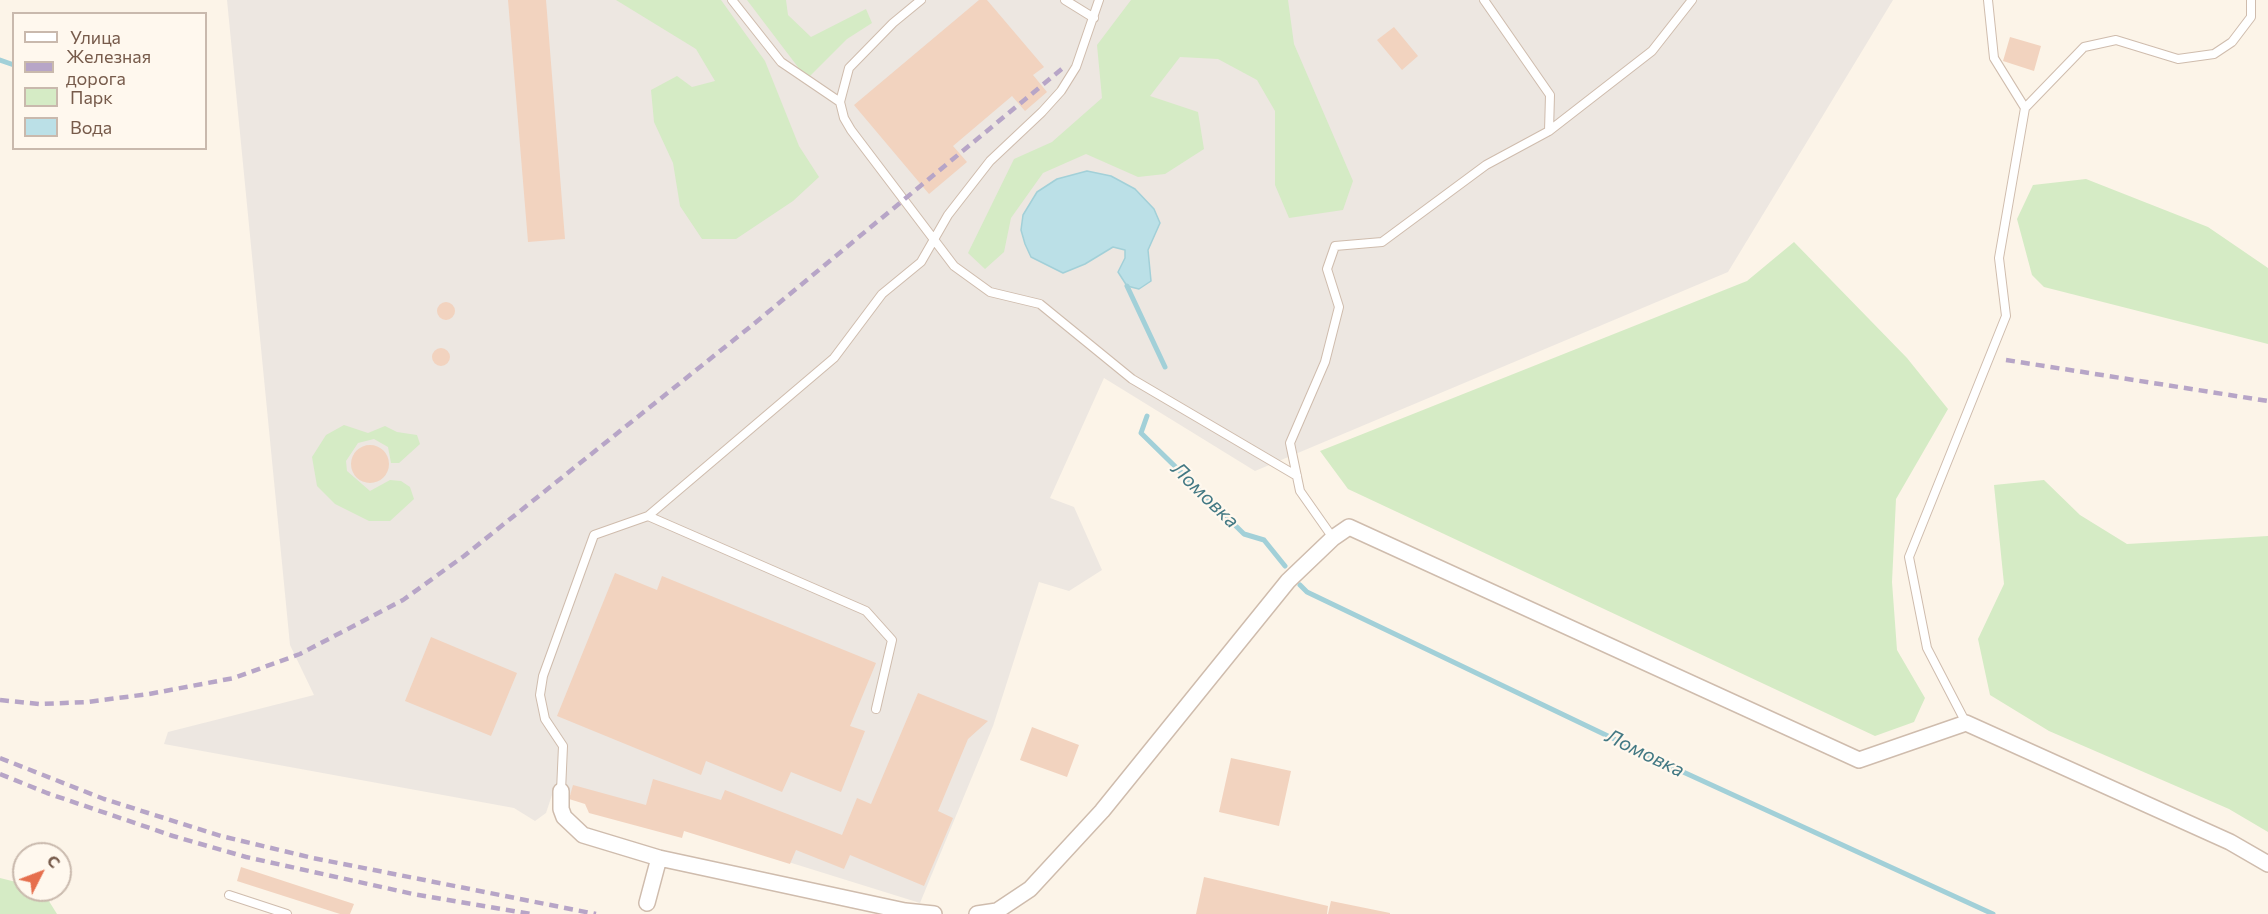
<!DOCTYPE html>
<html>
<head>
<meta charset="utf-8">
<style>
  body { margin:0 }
  #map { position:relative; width:2268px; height:914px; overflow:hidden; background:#fcf4e8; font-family:Commissioner,sans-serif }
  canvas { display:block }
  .legend { position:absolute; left:12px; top:12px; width:195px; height:138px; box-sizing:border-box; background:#fff8ee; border:2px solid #c9b9ad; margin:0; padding:8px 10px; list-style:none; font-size:18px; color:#775b4b }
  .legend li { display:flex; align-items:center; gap:12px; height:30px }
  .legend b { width:30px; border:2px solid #c9b9ad }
  .north { position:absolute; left:12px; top:842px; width:60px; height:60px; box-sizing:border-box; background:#fff8ee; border:2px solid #c9b9ad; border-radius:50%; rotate:48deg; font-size:16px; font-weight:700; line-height:24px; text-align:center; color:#775b4b }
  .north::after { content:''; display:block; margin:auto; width:21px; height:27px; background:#e66f4d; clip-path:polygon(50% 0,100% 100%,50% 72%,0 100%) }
</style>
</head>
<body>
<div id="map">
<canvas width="2268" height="914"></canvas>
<ul class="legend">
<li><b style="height:8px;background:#fff"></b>Улица</li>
<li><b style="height:8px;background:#b7a5c7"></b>Железная дорога</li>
<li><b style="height:16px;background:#d5ebc5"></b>Парк</li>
<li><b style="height:16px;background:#bbe0e7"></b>Вода</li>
</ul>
<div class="north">С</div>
</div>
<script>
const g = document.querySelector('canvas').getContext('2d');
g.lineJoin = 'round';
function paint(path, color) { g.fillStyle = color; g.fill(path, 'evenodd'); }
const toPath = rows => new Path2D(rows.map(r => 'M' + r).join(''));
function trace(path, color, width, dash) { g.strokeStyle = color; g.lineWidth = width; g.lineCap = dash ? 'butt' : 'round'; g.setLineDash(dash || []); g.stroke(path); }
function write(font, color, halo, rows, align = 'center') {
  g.font = font + ' Commissioner,sans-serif'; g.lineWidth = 4.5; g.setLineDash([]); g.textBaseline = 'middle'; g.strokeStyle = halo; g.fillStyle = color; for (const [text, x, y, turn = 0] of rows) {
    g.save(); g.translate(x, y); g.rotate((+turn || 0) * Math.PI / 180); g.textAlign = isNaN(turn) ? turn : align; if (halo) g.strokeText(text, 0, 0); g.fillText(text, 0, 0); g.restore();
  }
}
paint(toPath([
  [227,0,1893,0,1728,272,1255,471,1104,378,1050,498,1074,507,1102,570,1069,591,1039,582,993,726,920,903,554,789,546,813,535,821,514,808,164,744,168,732,314,695,290,645]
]), '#ede7e1');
paint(toPath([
  [616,0,721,0,765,61,799,146,819,177,793,201,736,239,702,239,680,206,673,163,654,122,651,90,677,76,692,87,715,81,696,49],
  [747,0,786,0,788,15,811,37,866,9,872,23,847,39,807,79],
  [1131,0,1288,0,1294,44,1353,181,1343,210,1289,218,1275,185,1275,111,1257,80,1218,59,1180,57,1150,96,1198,112,1204,149,1165,174,1138,177,1086,154,1043,173,1011,218,1004,252,985,269,968,253,1014,159,1052,142,1102,98,1097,45],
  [2086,179,2208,227,2268,268,2268,344,2044,287,2032,275,2017,219,2033,185],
  [1794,242,1907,358,1948,409,1896,499,1892,582,1897,650,1925,698,1914,722,1875,736,1348,489,1320,451,1747,281],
  [344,425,368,433,385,426,397,432,417,435,420,444,399,463,391,463,388,447,374,439,358,443,346,461,347,471,370,491,390,480,401,481,410,487,414,499,390,521,369,521,335,504,317,486,312,457,326,435],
  [2044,480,2080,515,2127,544,2268,536,2268,832,2229,809,2049,731,1990,695,1978,639,2004,584,1994,485],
  [0,878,24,884,24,890,42,890,57,914,0,914]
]), '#d5ebc5');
const water = toPath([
  [1087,171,1111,176,1135,189,1154,209,1160,223,1148,250,1151,281,1139,289,1127,286,1118,272,1125,258,1125,250,1113,247,1085,264,1063,273,1031,257,1025,244,1021,230,1023,215,1037,192,1057,179,1087,171]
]);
paint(water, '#bbe0e7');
trace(water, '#a2d0d8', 1.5);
trace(toPath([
  [0,60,14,65],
  [1127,286,1165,367],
  [1147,416,1141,433,1244,534,1264,540,1285,566],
  [1300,585,1307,592,1681,771,1993,914]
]), '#a2d0d8', 5);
paint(toPath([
  [508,0,546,0,565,239,528,242],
  [979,0,987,0,1044,67,1033,75,1047,92,1025,111,1012,96,953,146,967,162,929,194,854,105],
  [1394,27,1418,56,1402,70,1377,40],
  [2010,37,2041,46,2034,71,2003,61],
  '437 311a9 9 0 1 1 18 0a9 9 0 1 1-18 0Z',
  '432 357a9 9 0 1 1 18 0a9 9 0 1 1-18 0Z',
  '351 464a19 19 0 1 1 38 0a19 19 0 1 1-38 0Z',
  [615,573,657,590,662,576,876,663,850,726,865,731,841,792,791,772,782,792,706,761,701,775,557,716],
  [431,637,517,673,491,736,405,701],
  [918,693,988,721,968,739,938,811,953,818,924,886,850,855,844,869,796,850,790,864,684,831,682,838,589,813,585,804,569,799,573,785,646,805,653,779,721,800,725,790,842,835,857,798,871,804],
  [1032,727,1079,745,1067,777,1020,760],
  [1231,758,1291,771,1279,826,1219,812],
  [241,867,354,904,350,914,340,914,237,881],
  [1204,877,1328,906,1327,914,1196,914],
  [1331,901,1390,913,1390,914,1328,914]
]), '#f2d3bf');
const service = toPath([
  [732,0,781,62,840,102,844,118,851,130,954,266,990,292,1040,304,1132,379,1297,476],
  [1065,0,1094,18],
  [840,102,849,68,893,23,921,0],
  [2025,108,2084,47,2116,40,2178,59,2214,54,2232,42,2251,17,2251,0],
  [1549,131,1652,51,1692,0],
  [648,516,834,358,882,294,921,262,948,215,990,161,1042,112,1061,91,1076,67,1099,0],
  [1333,538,1300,491,1290,443,1325,362,1339,307,1327,269,1335,246,1382,242,1486,165,1549,131,1550,95,1484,0],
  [1966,723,1927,648,1909,557,2006,316,1999,258,2025,108,1994,58,1988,0],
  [561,791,563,746,545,719,540,695,543,676,594,535,648,516,866,611,892,640,876,709],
  [229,895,287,914]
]);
const minor = toPath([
  [561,791,561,809,564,817,583,835,659,858,905,911,934,914],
  [647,903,659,858],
  [977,914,997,911,1030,889,1102,811,1288,581,1333,538,1349,527,1859,760,1966,723,2230,842,2268,864]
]);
trace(service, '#cfbcad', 10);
trace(minor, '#cfbcad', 18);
trace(service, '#fff', 8);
trace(minor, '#fff', 15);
trace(toPath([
  [2006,360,2268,401],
  [0,700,39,704,87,702,149,694,234,678,300,654,403,600,464,556,750,327,1063,68],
  [0,758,104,799,221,836,313,858,596,914],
  [0,774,47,793,173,836,246,857,413,894,531,914]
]), '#b7a5c7', 4.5, [9, 6]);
write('italic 20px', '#427883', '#fff8ee', [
  ["Ломовка",1205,495,44],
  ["Ломовка",1645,753,26]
]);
</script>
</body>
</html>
